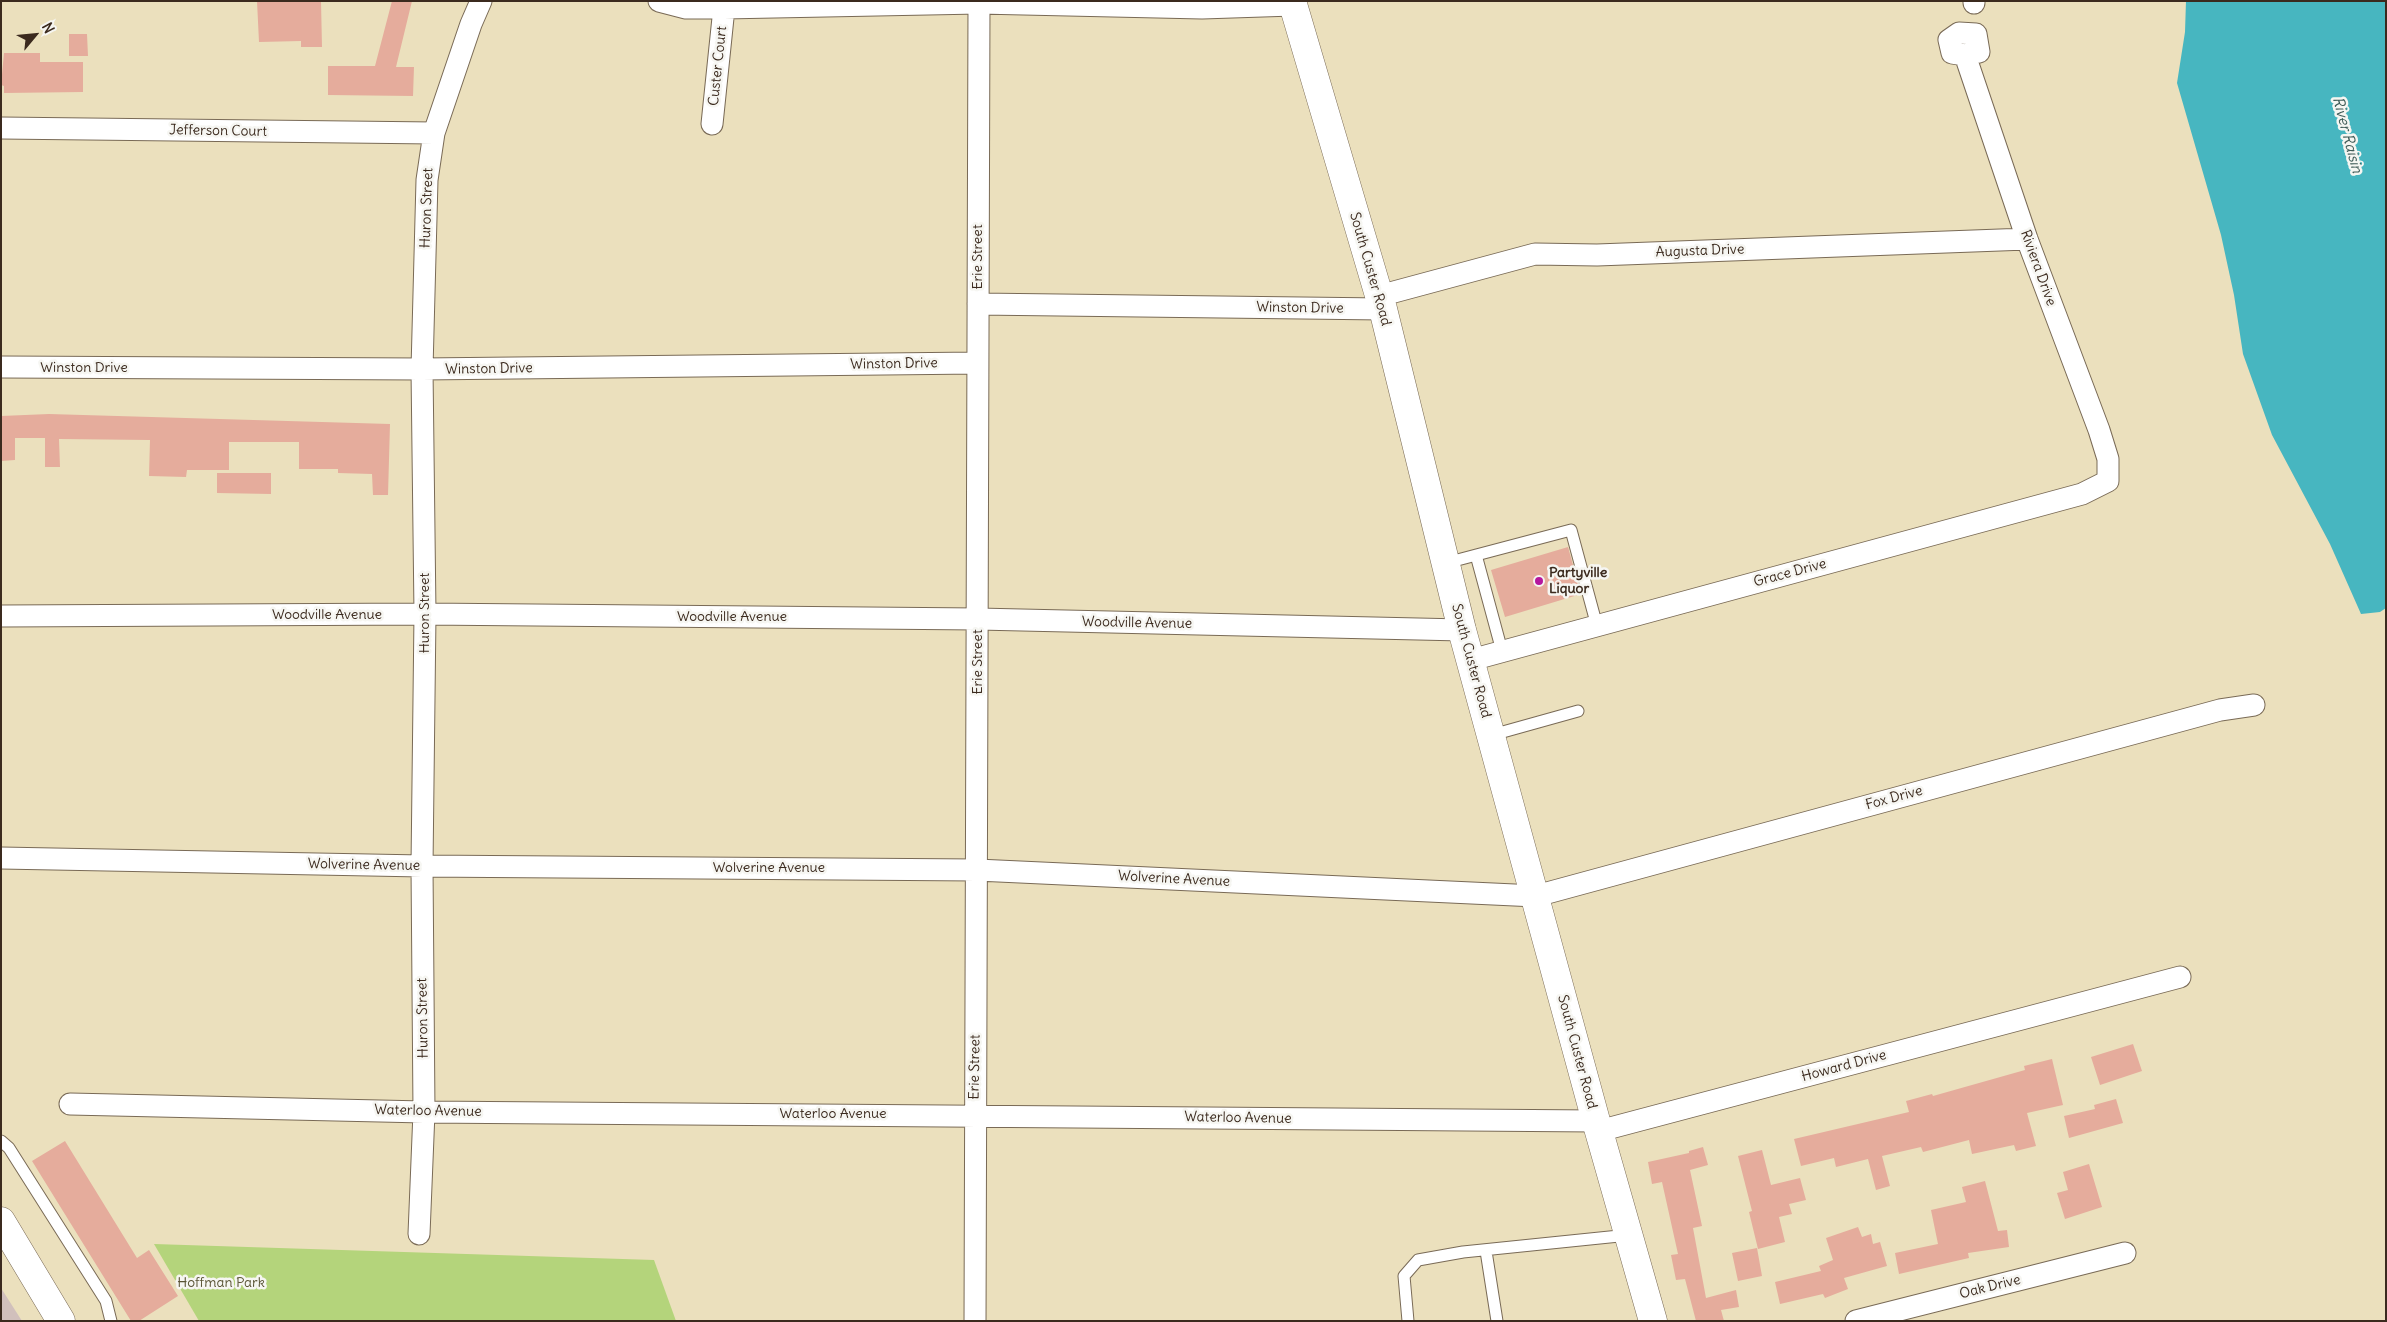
<!DOCTYPE html>
<html>
<head>
<meta charset="utf-8">
<style>
  body { margin:0 }
  #map { position:relative; width:2387px; height:1322px; overflow:hidden; background:#ebe0bd; font-family:Delius,sans-serif }
  canvas { display:block }
  .frame { position:absolute; inset:0; border:2px solid #3b2a1e; pointer-events:none }
  .north { position:absolute; left:10px; top:10px; width:50px; height:50px; -webkit-text-stroke:4px #f6f6f2; paint-order:stroke; rotate:62deg; font-size:14px; font-weight:700; line-height:20px; text-align:center; color:#3b2a1e }
  .north::after { content:''; display:block; margin:auto; width:18px; height:22px; background:#3b2a1e; clip-path:polygon(50% 0,100% 100%,50% 72%,0 100%) }
</style>
</head>
<body>
<div id="map">
<canvas width="2387" height="1322"></canvas>
<div class="frame"></div>
<div class="north">N</div>
</div>
<script>
const g = document.querySelector('canvas').getContext('2d');
g.lineJoin = 'round';
function paint(path, color) { g.fillStyle = color; g.fill(path, 'evenodd'); }
const toPath = rows => new Path2D(rows.map(r => 'M' + r).join(''));
function trace(path, color, width, dash) { g.strokeStyle = color; g.lineWidth = width; g.lineCap = dash ? 'butt' : 'round'; g.setLineDash(dash || []); g.stroke(path); }
function write(font, color, halo, rows, align = 'center') {
  g.font = font + ' Delius,sans-serif'; g.lineWidth = 5; g.setLineDash([]); g.textBaseline = 'middle'; g.strokeStyle = halo; g.fillStyle = color; for (const [text, x, y, turn = 0] of rows) {
    g.save(); g.translate(x, y); g.rotate((+turn || 0) * Math.PI / 180); g.textAlign = isNaN(turn) ? turn : align; if (halo) g.strokeText(text, 0, 0); g.fillText(text, 0, 0); g.restore();
  }
}
paint(toPath([
  [1,1288,22,1321,1,1321]
]), '#d1c0bc');
paint(toPath([
  [154,1244,654,1260,676,1321,199,1321]
]), '#b4d47b');
paint(toPath([
  [2186,1,2386,1,2386,608,2380,612,2361,614,2330,544,2272,435,2243,354,2234,295,2221,235,2177,83,2185,32]
]), '#47b6c0');
paint(toPath([
  [257,1,321,1,322,47,301,47,301,41,259,42],
  [392,1,412,1,396,67,414,67,413,96,328,95,328,66,375,66],
  [69,34,87,34,88,56,69,56],
  [4,53,40,53,40,62,83,62,83,92,4,93,4,86,1,85],
  [49,414,390,424,388,495,373,495,372,474,338,473,338,469,299,469,299,442,229,442,229,470,187,470,186,477,149,476,150,440,59,439,60,467,45,467,45,438,15,438,15,460,1,461,1,416],
  [217,473,271,473,271,494,217,493],
  [1568,547,1581,594,1505,617,1491,570],
  [2133,1044,2142,1071,2100,1085,2091,1057],
  [2052,1059,2063,1105,2027,1113,2036,1146,2016,1151,2014,1145,1972,1154,1969,1140,1923,1152,1921,1147,1882,1156,1890,1186,1876,1190,1868,1159,1836,1167,1834,1158,1801,1166,1794,1139,1909,1112,1906,1101,1932,1094,1933,1096,2025,1070,2024,1066],
  [2116,1099,2123,1123,2069,1138,2064,1116,2095,1109,2094,1105],
  [65,1141,137,1258,149,1250,178,1296,139,1321,131,1321,32,1161],
  [1703,1147,1708,1165,1690,1170,1702,1226,1693,1228,1706,1298,1736,1290,1739,1307,1721,1310,1724,1321,1696,1321,1685,1279,1676,1280,1671,1255,1678,1254,1662,1182,1652,1184,1648,1162,1689,1153,1689,1151],
  [1762,1150,1771,1185,1800,1178,1806,1200,1789,1204,1792,1214,1779,1217,1785,1242,1758,1249,1749,1212,1752,1211,1738,1156],
  [2089,1164,2102,1207,2065,1219,2057,1193,2068,1190,2063,1172],
  [1985,1181,1998,1231,2007,1230,2009,1247,1968,1253,1969,1258,1899,1274,1895,1253,1938,1244,1931,1210,1966,1202,1962,1187],
  [1858,1227,1862,1237,1871,1234,1873,1244,1880,1242,1887,1266,1844,1278,1848,1289,1825,1298,1823,1294,1780,1304,1775,1282,1821,1271,1819,1266,1833,1260,1826,1238],
  [1757,1248,1762,1276,1738,1281,1732,1253]
]), '#e5ac9c');
const service = toPath([
  [1476,555,1502,651],
  [1446,563,1571,530,1597,626],
  [1492,735,1578,711],
  [1,1141,9,1148,106,1301,111,1321],
  [1486,1251,1497,1321],
  [1408,1321,1404,1276,1418,1260,1463,1252,1629,1235]
]);
const minor = toPath([
  [659,1,686,8,724,8,979,3,1202,8,1293,5],
  [1974,1,1974,3],
  [712,124,724,8],
  [1,128,434,133],
  [1379,296,1535,254,1597,255,2027,239],
  [978,304,1383,309],
  [1,367,422,369,977,363],
  [1,616,425,614,978,619,1462,630],
  [1471,660,2082,494,2108,481,2108,459,2099,430,2027,239,1965,55,1979,52,1976,34,1959,33,1949,40,1952,53,1965,55],
  [1,858,422,866,977,870,1536,896,2220,710,2254,705],
  [70,1104,424,1112,1596,1121],
  [1599,1131,2180,977],
  [419,1234,424,1112,422,866,425,614,422,369,427,180,434,133,471,24,481,1],
  [975,1321,979,3],
  [1856,1321,2125,1253]
]);
const tertiary = toPath([
  [1,1221,61,1321]
]);
const primary = toPath([
  [1292,1,1383,309,1462,630,1596,1121,1653,1321]
]);
trace(service, '#796a56', 13);
trace(minor, '#796a56', 23);
trace(tertiary, '#796a56', 29);
trace(primary, '#796a56', 29);
trace(service, '#fff', 11);
trace(minor, '#fff', 21);
trace(tertiary, '#fff', 28);
trace(primary, '#fff', 28);
for (const [x, y, r, color] of [
  [1539,581,5,"#b5179e"]
]) { const dot = new Path2D(); dot.arc(x, y, r, 0, 2 * Math.PI); g.fillStyle = color; g.fill(dot); trace(dot, '#f6f6f2', 2); }
write('14px', '#3b2a1e', '#f6f6f2', [
  ["Custer Court",718,66,-84],
  ["Jefferson Court",218,131,1],
  ["Huron Street",427,208,-88],
  ["Augusta Drive",1700,251,-2],
  ["Erie Street",978,257,-90],
  ["Riviera Drive",2038,268,70],
  ["South Custer Road",1370,269,74],
  ["Winston Drive",1300,308,1],
  ["Winston Drive",894,364,-1],
  ["Winston Drive",84,368],
  ["Winston Drive",489,369,-1],
  ["Grace Drive",1790,573,-15],
  ["Huron Street",425,613,-90],
  ["Woodville Avenue",327,615],
  ["Woodville Avenue",732,617],
  ["Woodville Avenue",1137,623,1],
  ["South Custer Road",1471,661,75],
  ["Erie Street",978,662,-90],
  ["Fox Drive",1894,798,-15],
  ["Wolverine Avenue",364,865,1],
  ["Wolverine Avenue",769,868],
  ["Wolverine Avenue",1174,879,3],
  ["Huron Street",423,1018,-91],
  ["South Custer Road",1577,1052,75],
  ["Howard Drive",1844,1066,-15],
  ["Erie Street",975,1067,-89],
  ["Waterloo Avenue",428,1111,1],
  ["Waterloo Avenue",833,1114],
  ["Waterloo Avenue",1238,1118,1],
  ["Oak Drive",1990,1287,-14]
]);
write('bold 14px', '#3b2a1e', '#f6f6f2', [
  ["Partyville",1549,573],
  ["Liquor",1549,589]
], 'left');
write('14px', '#595435', '#f6f6f2', [
  ["Hoffman Park",221,1283]
]);
write('italic 15px', '#3f5b57', '#f6f6f2', [
  ["River Raisin",2347,135,75]
]);
</script>
</body>
</html>
